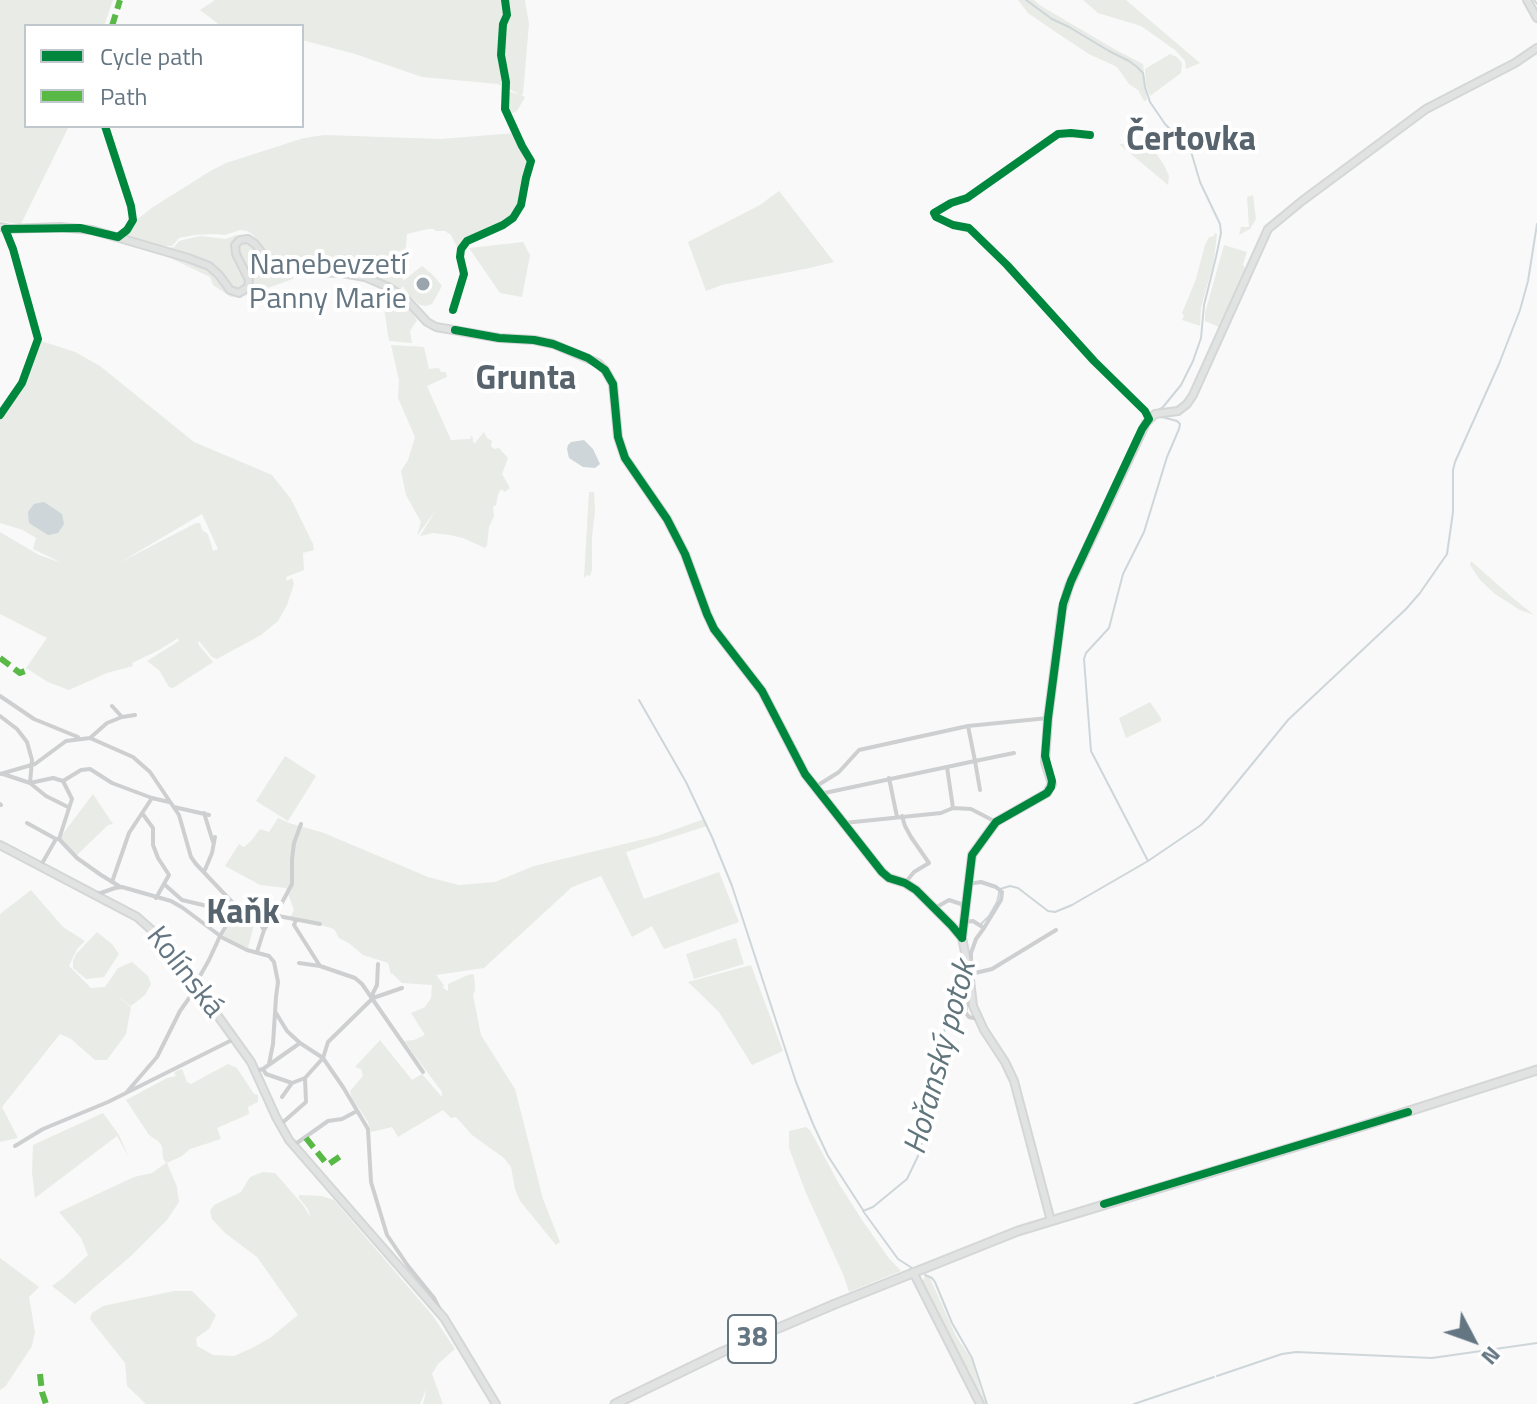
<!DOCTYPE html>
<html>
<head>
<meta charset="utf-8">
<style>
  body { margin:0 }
  #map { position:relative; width:1537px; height:1404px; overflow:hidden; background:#f9f9f9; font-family:"Titillium Web",sans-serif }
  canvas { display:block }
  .legend { position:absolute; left:24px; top:24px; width:280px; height:104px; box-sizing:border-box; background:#fff; border:2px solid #c1c8cd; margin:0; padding:10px 14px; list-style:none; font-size:24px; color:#657683 }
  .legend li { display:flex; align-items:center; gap:16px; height:40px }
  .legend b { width:40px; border:2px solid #c1c8cd }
  .north { position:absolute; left:1433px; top:1300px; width:80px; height:80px; -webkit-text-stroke:6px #fff; paint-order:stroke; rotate:131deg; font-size:22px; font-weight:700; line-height:32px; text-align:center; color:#657683 }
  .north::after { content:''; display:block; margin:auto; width:28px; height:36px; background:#657683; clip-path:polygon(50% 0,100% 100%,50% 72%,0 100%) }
</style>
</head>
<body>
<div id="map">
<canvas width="1537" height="1404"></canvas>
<ul class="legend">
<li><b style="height:10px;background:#00873e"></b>Cycle path</li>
<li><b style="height:10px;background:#58b947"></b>Path</li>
</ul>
<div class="north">N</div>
</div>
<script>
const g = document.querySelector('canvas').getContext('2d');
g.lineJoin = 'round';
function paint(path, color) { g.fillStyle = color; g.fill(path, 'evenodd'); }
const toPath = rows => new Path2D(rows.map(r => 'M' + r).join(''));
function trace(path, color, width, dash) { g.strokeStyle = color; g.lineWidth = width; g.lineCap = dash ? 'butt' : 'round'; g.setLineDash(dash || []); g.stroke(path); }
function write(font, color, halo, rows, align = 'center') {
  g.font = font + ' "Titillium Web",sans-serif'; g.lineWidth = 8; g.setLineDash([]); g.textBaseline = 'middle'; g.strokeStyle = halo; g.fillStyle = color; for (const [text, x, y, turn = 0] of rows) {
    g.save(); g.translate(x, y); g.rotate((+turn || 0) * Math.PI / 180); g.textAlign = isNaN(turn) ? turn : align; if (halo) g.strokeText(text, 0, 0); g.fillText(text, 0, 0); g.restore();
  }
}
paint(toPath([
  [0,0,113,0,104,26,26,26,26,126,69,126,21,224,19,224,0,221],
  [215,0,525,0,529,24,523,94,521,95,525,97,517,111,508,115,505,99,505,91,519,94,498,84,422,77,355,54,302,40,302,26,221,26,200,10],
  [1018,0,1034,0,1041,6,1116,50,1143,64,1147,100,1144,101,1138,90,1129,84,1117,67,1089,54,1060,35,1028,13],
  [1083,0,1126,0,1200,63,1186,69,1185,61,1175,50,1141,26,1098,13],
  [1170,54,1177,57,1182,63,1181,73,1150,96,1146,86,1145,69],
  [516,133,526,153,532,159,525,173,520,203,508,220,466,237,457,247,451,235,445,231,436,231,433,229,428,229,407,234,403,281,422,266,434,276,442,286,432,304,426,306,420,305,407,293,403,286,401,289,396,287,357,272,337,268,287,268,279,265,272,260,253,235,247,231,240,230,225,235,215,234,194,235,179,238,172,246,163,246,124,235,135,221,153,207,212,170,226,163,304,138,324,135,440,139],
  [1119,144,1145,145,1155,152,1164,165,1169,176,1168,185],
  [779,191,834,262,810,268,722,285,706,291,688,242,760,205],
  [1253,195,1256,219,1250,229,1239,235,1241,227,1249,227,1247,197],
  [1215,233,1217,234,1214,260,1201,308,1200,326,1182,320,1184,316,1182,313,1196,279,1205,245,1209,237,1214,236],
  [236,235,253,246,269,267,284,274,294,274,293,279,248,295,231,297,213,285,210,277,166,256,166,248,174,247,179,241,200,236,226,239],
  [523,242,530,255,522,297,500,293,469,248],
  [1224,245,1247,252,1243,264,1245,269,1219,327,1205,321,1205,313],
  [381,289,407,306,417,320,410,331,412,343,389,341],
  [35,339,75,352,100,366,194,442,272,475,291,499,313,544,314,550,303,553,304,570,286,577,287,581,292,578,294,584,287,605,278,621,261,635,217,659,212,657,199,641,198,644,213,662,173,688,169,687,159,670,147,661,179,641,178,638,159,650,132,663,133,666,107,673,69,690,48,682,26,668,47,638,0,614,0,532,39,555,62,563,33,549,36,538,23,530,0,523,0,407,8,402,18,388],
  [202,514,218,549,213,551,208,534,202,530,200,523,196,523,119,563],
  [391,345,424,347,429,369,439,368,441,372,446,372,447,377,427,386,451,440,470,439,472,435,474,444,484,432,487,438,492,441,491,446,494,449,499,448,508,458,502,474,510,488,505,492,501,489,498,495,496,505,493,507,494,516,489,527,487,545,485,548,463,538,450,535,433,533,420,536,436,510,417,536,421,522,406,495,401,471,408,460,415,437,398,398,399,380],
  [589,492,594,492,595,510,592,538,592,570,590,576,587,575,584,578],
  [1471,561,1514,599,1534,615,1520,610,1495,594,1480,580,1470,565],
  [1150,702,1161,718,1161,721,1126,738,1119,718],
  [285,756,316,776,288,821,256,801],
  [93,794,113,824,108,825,75,857,59,839],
  [278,818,289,823,324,833,428,877,459,885,495,882,534,866,657,836,704,819,707,826,626,852,644,899,719,872,739,922,664,949,652,926,632,937,601,876,572,887,484,968,436,975,444,985,443,988,448,991,448,984,468,975,472,974,474,975,475,990,473,995,481,1035,515,1089,543,1199,560,1242,556,1245,520,1201,515,1189,511,1167,504,1158,472,1135,456,1117,451,1118,443,1110,398,1137,392,1127,371,1132,368,1122,352,1098,350,1091,363,1076,361,1069,355,1067,380,1040,412,1080,422,1074,442,1097,442,1092,404,1041,414,1040,425,1035,411,1013,425,1007,431,998,432,985,402,983,393,974,391,974,388,963,363,955,350,944,339,938,334,929,308,921,290,918,294,910,286,888,260,885,225,866,239,844,244,847,251,841,260,829,269,832],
  [31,890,63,927,85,941,77,949,69,966,91,988,105,987,118,968,132,962,148,976,151,984,145,995,131,1006,113,993,131,1007,126,1034,107,1060,95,1060,71,1039,60,1034,2,1107,18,1138,0,1142,0,914],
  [245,911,250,913,255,921,248,948,226,938,223,935,238,913],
  [97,932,112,944,119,954,104,977,86,979,73,968,73,961,76,954],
  [736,938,744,964,694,979,686,954],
  [751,965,783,1051,752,1065,719,1012,688,982],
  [228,1064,237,1068,254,1094,258,1095,258,1102,248,1107,249,1114,217,1128,221,1139,190,1149,182,1156,167,1163,177,1187,179,1202,167,1220,132,1255,75,1304,52,1286,63,1278,88,1255,81,1238,59,1212,134,1177,152,1173,166,1163,163,1158,162,1146,158,1141,149,1135,126,1100,167,1078,176,1076,174,1072,182,1069,187,1082,191,1084],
  [103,1113,119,1135,129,1158,117,1136,35,1198,32,1172,33,1145],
  [806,1127,810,1130,839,1184,862,1220,888,1257,901,1271,849,1292,843,1274,806,1193,789,1148,789,1131],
  [263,1172,275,1173,303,1205,311,1218,308,1209,299,1198,299,1195,321,1196,334,1200,433,1316,455,1349,438,1364,432,1374,443,1404,423,1404,427,1388,420,1404,146,1404,127,1386,125,1363,90,1319,92,1313,103,1306,174,1291,192,1291,216,1315,209,1329,196,1338,197,1346,213,1355,234,1356,252,1348,270,1338,298,1315,257,1257,225,1233,212,1219,210,1211,214,1205,241,1192,250,1177],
  [0,1258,39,1287,29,1297,35,1332,32,1346,5,1387,0,1390],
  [925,1276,930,1278,956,1336,973,1362,981,1392,987,1404,984,1404,981,1399,924,1287,923,1280]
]), '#e8ebe6');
paint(toPath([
  [584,440,593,449,600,464,595,468,583,467,569,458,567,449,568,445,571,442],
  [44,502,62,514,64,524,58,533,48,535,29,523,28,512,34,504]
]), '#ced6d9');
trace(toPath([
  [1026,0,1052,19,1069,27,1109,51,1129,61,1137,67,1143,73,1145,87,1150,102,1165,124,1170,129],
  [1534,0,1537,4],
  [1158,410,1163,407,1181,385,1193,361,1201,338,1204,305,1216,257,1221,233,1220,224,1200,182,1190,148,1183,136],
  [639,700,686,782,712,837,732,886,796,1082,813,1124,828,1156,863,1210],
  [1148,861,1201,825,1208,818,1288,720,1406,609,1420,593,1447,554,1453,512,1453,470,1455,462,1499,364,1520,310,1528,281,1537,224],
  [979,926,989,916,997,902,1000,889,1010,886,1018,888,1048,911,1055,912,1072,905,1148,861,1091,751,1084,659,1086,653,1109,628,1123,574,1144,532,1167,457,1179,429,1180,424,1177,421,1158,416],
  [912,1268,898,1259,863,1211,873,1207,907,1179,918,1156,936,1093,945,1026,953,994,966,972],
  [925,1275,932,1278,935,1282,952,1323,972,1358,987,1404],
  [1217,1376,1282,1354,1296,1352,1432,1358,1537,1343],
  [1134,1404,1214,1377]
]), '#ced6d9', 2);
const secondary = toPath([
  [1527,0,1537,18],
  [0,227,9,229,60,227,92,230,188,258,209,266,219,275,230,290,239,293,248,287,249,280,236,254,235,245,240,240,248,239,255,244,270,263,286,271,342,273,365,277,388,287,404,297,427,322,436,327,499,338,534,340,553,344,598,363,605,370,613,384,618,437,625,458,667,519,685,554,707,614,714,629,762,691,805,774,882,872,889,878,905,883,916,890,952,926,962,938],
  [0,845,137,917,164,941,251,1062,276,1117,289,1140,444,1318,496,1404],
  [1051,1221,1014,1081,1005,1062,984,1030,973,1006,969,971,962,938,972,855,996,822,1047,793,1052,784,1045,762,1048,718,1062,610,1069,586,1146,423,1155,414,1178,411,1187,404,1193,395,1268,229,1302,201,1426,109,1515,63,1537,48],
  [913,1272,980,1404]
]);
const primary = toPath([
  [615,1404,722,1352,835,1304,1018,1231,1350,1130,1537,1070]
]);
trace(secondary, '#d5d6d7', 10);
trace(primary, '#d5d6d7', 11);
trace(toPath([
  [0,696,34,719,78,737],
  [112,706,122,717],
  [0,716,17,729,27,742,32,760,30,783],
  [90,738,133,757,150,772,179,815,191,857,196,864,232,902,234,913,226,914,207,906,182,900,164,884],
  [947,767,953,808],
  [0,774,35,764,66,741,90,738,107,723,122,717,135,715],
  [3,774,30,783,46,796,68,807],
  [889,778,897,817],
  [30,783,53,778,63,781,81,770,90,769,112,783,152,798,169,802],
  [815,787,839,772,859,750,968,726,1048,718],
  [980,790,975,761,1014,753],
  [820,794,975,761,968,726],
  [0,804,1,805],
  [174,807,209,815],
  [142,813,153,828,153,845,158,858,169,875,156,898],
  [204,813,213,842],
  [902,816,905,826,911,837,929,863,914,872,905,883],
  [27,823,56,839],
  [844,823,941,813,953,808,971,809,996,822],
  [59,839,77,858,101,875,119,886],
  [40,867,56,839,59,839,72,799,63,781],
  [204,872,212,853,215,837],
  [112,882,129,833,152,798],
  [968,884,981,882,996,887,1002,892,1001,900,984,928],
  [95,895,115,888,122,887,171,901,183,908,223,938,247,950,269,956,274,962,278,982,276,997,273,1044,269,1064],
  [935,908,949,900,961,904,964,909],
  [253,912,264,930],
  [296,920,294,925,320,966,355,978,362,984,423,1072],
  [964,922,973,921,984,928,976,939,971,953,971,965,974,974],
  [257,952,264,930,273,915,320,924],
  [299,963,320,966],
  [971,974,992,969,1056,930],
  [373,998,402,988],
  [972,999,967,1005,965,1012,969,1017,978,1019],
  [276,1013,287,1031,300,1043,323,1058,343,1087,368,1129,371,1182,387,1235,408,1266,434,1298,439,1308],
  [263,1069,266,1074,292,1083],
  [255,1071,263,1069,300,1043],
  [126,1093,157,1057,180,1011,192,994,196,983,209,960,220,936,234,913,245,909,256,913,273,915,278,910,292,884,292,859,294,843,301,824],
  [282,1097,292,1083,305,1078,323,1058,328,1042,373,998,373,993,377,985,378,964],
  [281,1124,306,1102,305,1078],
  [294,1145,328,1121,342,1119,357,1111],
  [15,1146,43,1129,108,1102,234,1039]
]), '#cecfd0', 4);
trace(secondary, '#e1e2e2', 6);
trace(primary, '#e1e2e2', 7);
trace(toPath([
  [112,26,120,0],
  [0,658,20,673,25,671],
  [306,1138,326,1163,329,1164,342,1155],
  [40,1374,42,1392,46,1404]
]), '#58b947', 6, [12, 6]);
trace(toPath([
  [453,310,464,274,460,257,461,249,467,241,503,225,513,218,521,205,526,178,531,161,522,146,505,109,506,82,501,55,503,24,507,15,505,0],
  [455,330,499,338,534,340,553,344,588,358,605,370,613,384,618,437,625,458,667,519,685,554,707,614,714,629,762,691,805,774,882,872,889,878,905,883,916,890,952,926,962,938],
  [0,415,22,383,38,339,13,249,5,229,80,228,118,237,127,230,133,220,131,206,105,126],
  [962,938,972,855,996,822,1047,793,1051,787,1052,781,1045,756,1048,718,1063,604,1071,581,1142,429,1149,419,1145,411,1094,361,1007,265,969,228,953,225,936,217,934,213,951,203,967,198,1058,134,1071,133,1090,135],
  [1104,1204,1408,1112]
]), '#00873e', 8);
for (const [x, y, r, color] of [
  [423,284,8,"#99a4ac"]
]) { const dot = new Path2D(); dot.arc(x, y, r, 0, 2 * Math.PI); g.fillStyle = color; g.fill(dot); trace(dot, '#fff', 3); }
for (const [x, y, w] of [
  [752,1339,48]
]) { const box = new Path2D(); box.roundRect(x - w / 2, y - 24, w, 48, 6); g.fillStyle = '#fff'; g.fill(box); trace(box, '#657683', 2); }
write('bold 28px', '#657683', null, [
  ["38",752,1339]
]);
write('30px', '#657683', '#fff', [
  ["Nanebevzetí",407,267],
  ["Panny Marie",407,301]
], 'right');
write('30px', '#657683', '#fff', [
  ["Kolínská",184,973,52]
]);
write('italic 32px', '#60757c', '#fff', [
  ["Hořanský potok",942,1058,-75]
]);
write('bold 34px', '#57646e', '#fff', [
  ["Čertovka",1191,142],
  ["Grunta",526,381],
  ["Kaňk",243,915]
]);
</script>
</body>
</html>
